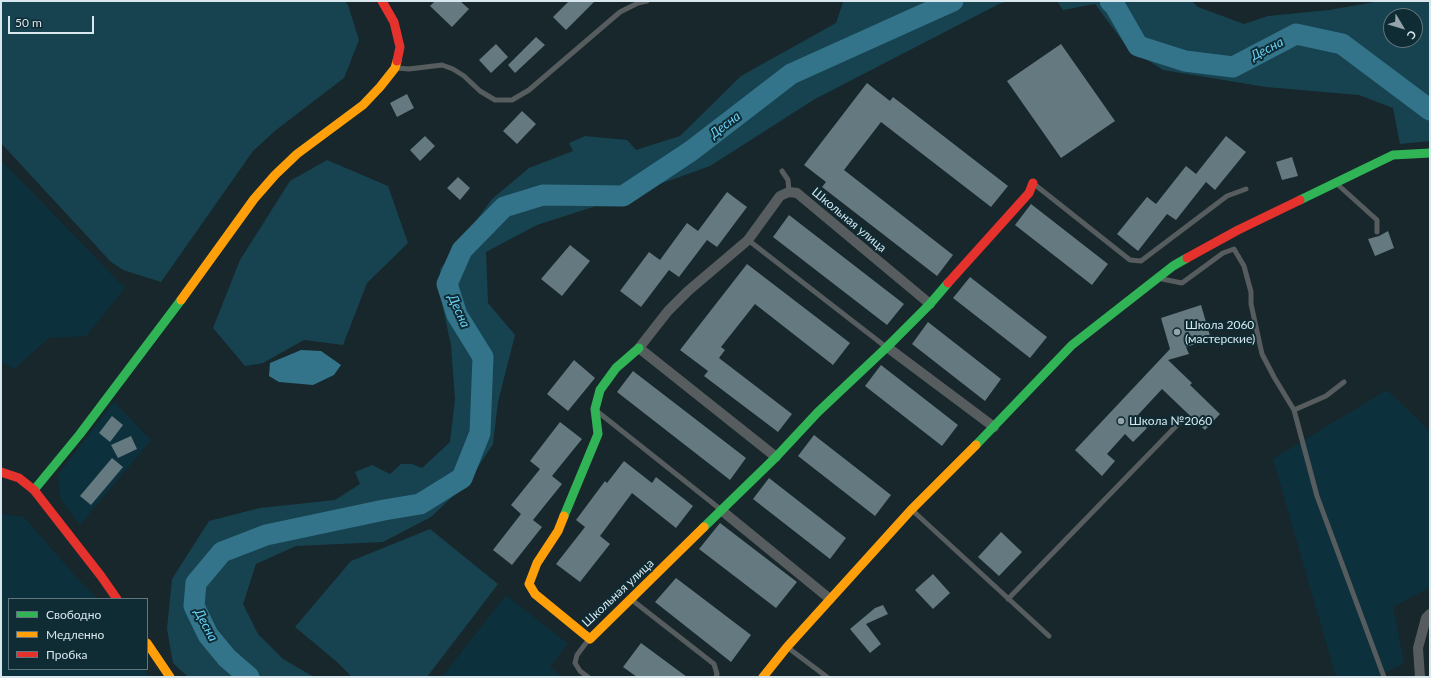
<!DOCTYPE html>
<html>
<head>
<meta charset="utf-8">
<style>
  body { margin:0 }
  #map { position:relative; width:1431px; height:678px; overflow:hidden; background:#17272c; font-family:Lato,sans-serif }
  canvas { display:block }
  .frame { position:absolute; inset:0; border:2px solid #d8e7ee; pointer-events:none }
  .legend { position:absolute; left:8px; top:598px; width:140px; height:72px; box-sizing:border-box; background:#0f2b34; border:1px solid #5f767e; margin:0; padding:5px 7px; list-style:none; font-size:12px; color:#d8e7ee }
  .legend li { display:flex; align-items:center; gap:8px; height:20px }
  .legend b { width:20px; border:1px solid #5f767e }
  .north { position:absolute; left:1383px; top:8px; width:40px; height:40px; box-sizing:border-box; background:#0f2b34; border:1px solid #5f767e; border-radius:50%; rotate:128deg; font-size:11px; font-weight:700; line-height:16px; text-align:center; color:#d8e7ee }
  .north::after { content:''; display:block; margin:auto; width:14px; height:18px; background:#94a4aa; clip-path:polygon(50% 0,100% 100%,50% 72%,0 100%) }
  .scale { position:absolute; left:8px; top:16px; width:86px; height:18px; box-sizing:border-box; border:2px solid #d8e7ee; border-top:0; padding-left:5px; font-size:12px; line-height:14px; white-space:nowrap; color:#d8e7ee; -webkit-text-stroke:3px #0f2b34; paint-order:stroke }
</style>
</head>
<body>
<div id="map">
<canvas width="1431" height="678"></canvas>
<div class="frame"></div>
<ul class="legend">
<li><b style="height:5px;background:#30b455"></b>Свободно</li>
<li><b style="height:5px;background:#ff9f0a"></b>Медленно</li>
<li><b style="height:5px;background:#e5322d"></b>Пробка</li>
</ul>
<div class="north">С</div>
<div class="scale">50 m</div>
</div>
<script>
const g = document.querySelector('canvas').getContext('2d');
g.lineJoin = 'round';
function paint(path, color) { g.fillStyle = color; g.fill(path, 'evenodd'); }
const toPath = rows => new Path2D(rows.map(r => 'M' + r).join(''));
function trace(path, color, width, dash) { g.strokeStyle = color; g.lineWidth = width; g.lineCap = dash ? 'butt' : 'round'; g.setLineDash(dash || []); g.stroke(path); }
function write(font, color, halo, rows, align = 'center') {
  g.font = font + ' Lato,sans-serif'; g.lineWidth = 4; g.setLineDash([]); g.textBaseline = 'middle'; g.strokeStyle = halo; g.fillStyle = color; for (const [text, x, y, turn = 0] of rows) {
    g.save(); g.translate(x, y); g.rotate((+turn || 0) * Math.PI / 180); g.textAlign = isNaN(turn) ? turn : align; if (halo) g.strokeText(text, 0, 0); g.fillText(text, 0, 0); g.restore();
  }
}
paint(toPath([
  [1,160,125,288,86,336,49,338,14,369,1,362],
  [1387,390,1430,431,1430,587,1393,607,1404,663,1377,677,1336,677,1273,459],
  [114,402,151,440,80,525,61,500,58,475],
  [1,514,24,517,78,579,98,599,9,599,9,669,144,669,149,677,1,677],
  [506,595,568,644,550,667,562,677,442,677]
]), '#0d313c');
paint(toPath([
  [1,1,345,1,348,5,359,40,344,78,276,130,253,151,161,282,123,270,110,261,1,143],
  [846,1,1009,1,999,4,815,99,710,166,624,197,537,225,486,252,488,303,515,335,498,402,493,444,469,481,431,517,383,542,296,546,256,564,243,604,258,634,283,659,314,677,188,677,173,663,167,629,172,579,209,521,260,508,335,500,360,484,355,472,372,465,390,474,401,464,412,464,422,468,450,442,455,399,451,345,442,304,440,269,492,199,529,168,573,151,569,143,585,136,627,140,636,150,680,136,741,76,836,23,843,2],
  [1057,1,1192,1,1198,7,1244,24,1268,16,1329,10,1380,1,1430,1,1430,141,1400,144,1393,108,1359,95,1266,87,1163,70,1127,47,1095,4,1063,10],
  [1391,16,1415,16,1415,40,1391,40],
  [327,160,388,186,408,243,367,283,343,345,304,340,263,363,245,366,213,328,240,260,290,181],
  [430,529,498,584,427,677,352,677,337,662,295,627,351,561]
]), '#174350');
paint(toPath([
  [301,350,321,351,341,365,334,375,313,385,279,382,269,376,270,363]
]), '#33748a');
trace(toPath([
  [1110,1,1115,6,1138,46,1185,61,1233,67,1296,34,1342,44,1430,110],
  [249,677,227,658,208,635,194,606,196,583,222,552,266,535,384,510,420,504,462,478,480,433,483,357,457,315,447,284,462,250,504,207,543,195,623,196,691,151,791,74,953,1]
]), '#33748a', 21);
paint(toPath([
  [435,1,460,1,469,9,452,27,430,6],
  [569,1,595,1,566,30,553,17],
  [536,37,545,45,515,73,508,65],
  [496,44,508,57,491,73,479,60],
  [1061,44,1115,121,1061,158,1007,81],
  [867,83,890,101,893,97,1008,186,991,207,881,122,844,170,953,255,937,276,822,187,826,182,804,165],
  [407,94,414,108,397,117,390,103],
  [522,111,536,124,517,144,503,131],
  [425,136,435,146,420,161,410,150],
  [1226,136,1246,152,1215,190,1206,182,1176,220,1167,214,1138,251,1117,234,1147,197,1156,204,1186,166,1196,174],
  [1292,157,1298,176,1282,180,1276,162],
  [458,177,470,188,460,200,447,188],
  [727,192,747,207,717,247,707,240,679,277,669,270,641,307,620,291,649,252,660,260,687,223,698,231],
  [1031,204,1108,264,1092,285,1015,225],
  [789,215,904,304,887,325,773,237],
  [1388,231,1394,248,1375,256,1368,239,1379,236],
  [570,245,590,261,562,296,541,279],
  [747,264,850,343,833,365,755,304,721,347,725,350,719,358,792,414,778,432,704,376,708,371,680,350],
  [970,277,1047,337,1030,358,953,298],
  [1201,305,1211,339,1186,347,1189,354,1168,360,1192,383,1190,385,1220,414,1205,430,1162,389,1136,417,1147,428,1133,442,1125,434,1107,454,1115,461,1102,476,1075,450,1170,349,1161,318],
  [928,322,1001,379,985,401,912,344],
  [574,360,595,378,568,411,547,394],
  [881,365,958,425,942,446,865,386],
  [633,371,746,458,730,480,617,392],
  [112,416,123,425,110,442,99,433],
  [560,422,582,439,552,476,562,484,533,520,542,527,512,565,493,550,521,514,511,505,540,469,530,461],
  [814,435,891,495,875,516,798,456],
  [131,436,137,449,118,458,111,445],
  [112,458,123,467,91,505,80,496],
  [624,461,652,483,656,477,693,506,676,528,632,493,600,536,610,544,580,582,556,564,585,527,576,520,605,481,607,483],
  [769,478,846,538,830,559,753,499],
  [720,523,797,582,776,608,699,549],
  [1001,532,1022,552,999,576,978,557],
  [933,574,950,593,933,609,915,590],
  [676,578,751,635,731,662,655,602],
  [883,605,888,614,866,624,881,644,870,653,850,629,875,608],
  [641,643,687,677,637,677,623,667]
]), '#657980');
trace(toPath([
  [396,68,409,69,442,65,453,69,464,76,480,91,495,100,512,100,529,90,620,12,638,3,647,1],
  [782,171,788,180,789,192],
  [1336,183,1377,220,1377,232],
  [1034,184,1130,260,1141,261,1227,196,1246,189],
  [748,240,886,347],
  [1162,279,1182,283,1223,253,1234,249,1244,266,1251,292,1251,304,1262,354,1274,377,1294,410,1317,496,1384,677],
  [1294,410,1326,396,1344,382],
  [598,412,720,509],
  [912,510,1049,636],
  [1008,599,1182,420],
  [632,600,714,664,717,674,716,677],
  [787,647,827,677],
  [588,677,580,671,575,663,577,655,589,639]
]), '#575d5e', 5);
trace(toPath([
  [887,347,994,427],
  [776,457,639,348,668,311,688,291,748,240,780,196,789,192,797,193,930,304],
  [721,510,830,599],
  [1420,677,1418,648,1426,618,1430,614]
]), '#575d5e', 10);
trace(toPath([
  [1300,200,1393,155,1430,153],
  [976,445,1072,345,1173,266,1187,258],
  [34,490,80,434,181,300],
  [564,516,598,434,595,409,600,390,616,368,639,348],
  [704,527,776,457,818,412,887,347,930,304,948,283]
]), '#30b455', 9);
trace(toPath([
  [181,300,254,199,275,175,297,154,363,105,380,87,395,68,397,61],
  [564,516,558,531,537,563,529,584,535,594,590,639,704,527],
  [147,643,170,677],
  [763,677,787,647,911,510,976,445]
]), '#ff9f0a', 9);
trace(toPath([
  [382,1,394,22,400,47,397,61],
  [1187,258,1238,230,1300,200],
  [948,283,1029,193,1033,183],
  [1,472,19,478,34,490,101,576,117,599]
]), '#e5322d', 9);
for (const [x, y, r, color] of [
  [1177,332,4,"#94a4aa"],
  [1121,421,4,"#94a4aa"]
]) { const dot = new Path2D(); dot.arc(x, y, r, 0, 2 * Math.PI); g.fillStyle = color; g.fill(dot); trace(dot, '#0f2b34', 1.5); }
write('12px', '#d8e7ee', '#0f2b34', [
  ["Школьная улица",849,220,40],
  ["Школьная улица",618,593,-43]
]);
write('12px', '#d8e7ee', '#0f2b34', [
  ["Школа 2060",1185,325],
  ["(мастерские)",1185,339],
  ["Школа №2060",1129,421]
], 'left');
write('italic 13px', '#68d0f3', '#0f2b34', [
  ["Десна",1267,49,-27],
  ["Десна",725,125,-37],
  ["Десна",459,311,66],
  ["Десна",206,625,62]
]);
</script>
</body>
</html>
